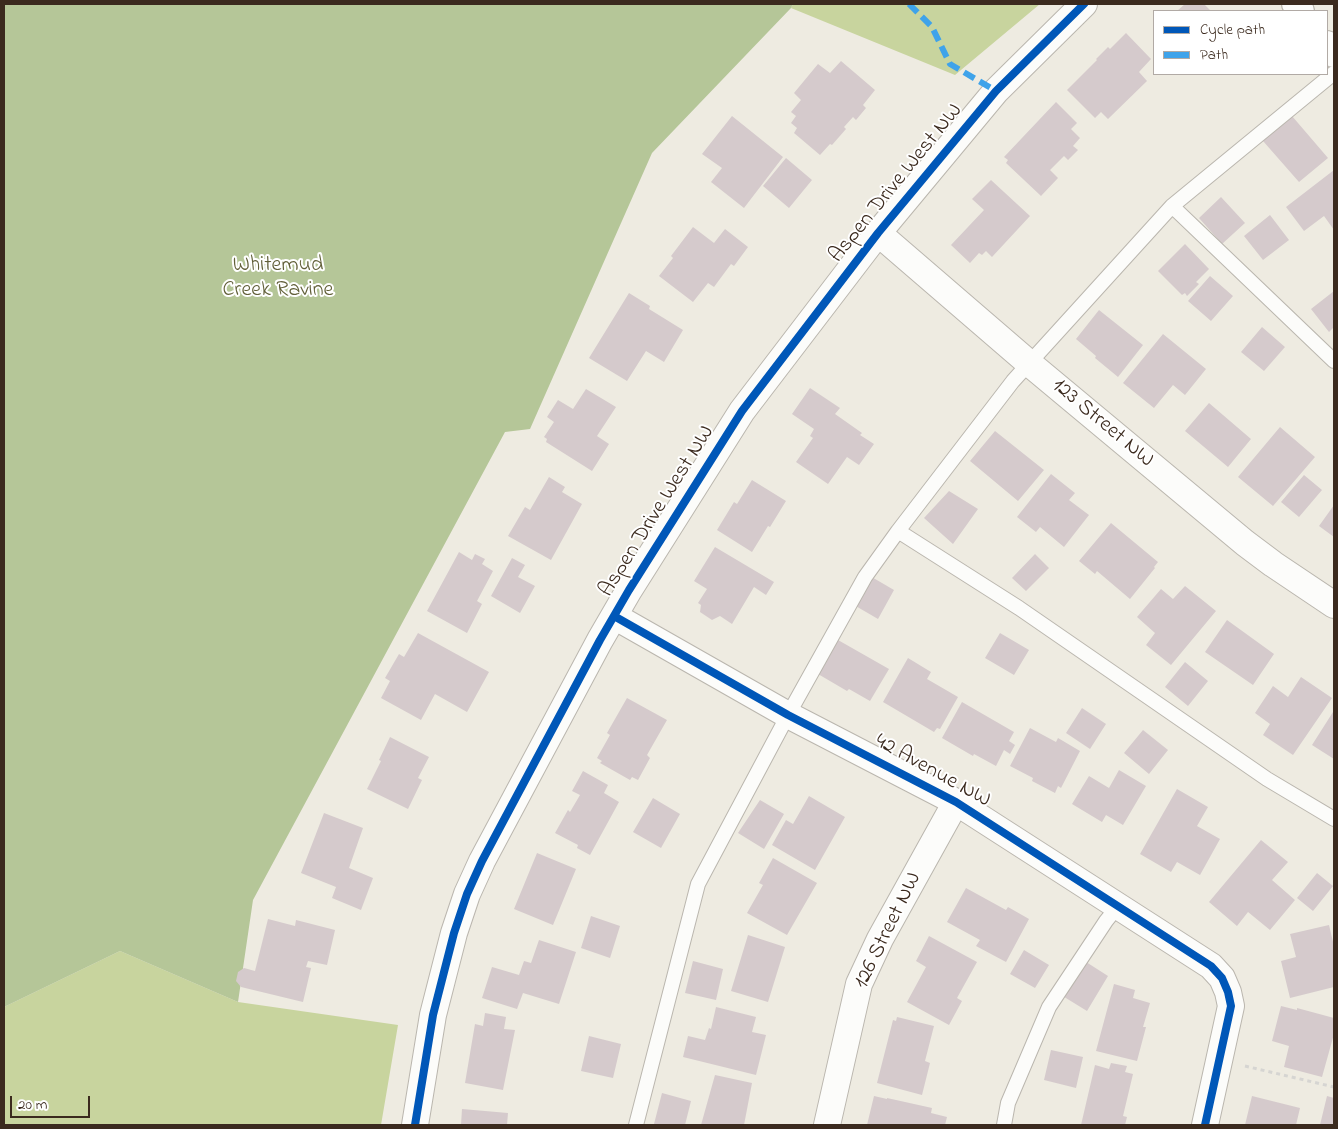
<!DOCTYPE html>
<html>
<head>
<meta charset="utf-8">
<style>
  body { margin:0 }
  #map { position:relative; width:1338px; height:1129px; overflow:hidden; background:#eeebe1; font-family:"Indie Flower",sans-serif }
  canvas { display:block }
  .frame { position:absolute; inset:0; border:5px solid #3b2a1e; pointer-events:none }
  .legend { position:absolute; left:1153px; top:10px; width:175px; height:65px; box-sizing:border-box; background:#fff; border:1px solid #b1aaa5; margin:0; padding:6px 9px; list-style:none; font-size:15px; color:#3b2a1e }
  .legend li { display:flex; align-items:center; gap:10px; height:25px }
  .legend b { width:25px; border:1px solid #b1aaa5 }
  .scale { position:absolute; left:10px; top:1096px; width:80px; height:22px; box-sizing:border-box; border:2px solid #3b2a1e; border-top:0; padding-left:6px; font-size:15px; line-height:18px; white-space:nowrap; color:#3b2a1e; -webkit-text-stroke:4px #fff; paint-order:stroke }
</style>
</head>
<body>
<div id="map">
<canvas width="1338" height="1129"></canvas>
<div class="frame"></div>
<ul class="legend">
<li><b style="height:6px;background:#0057b8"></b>Cycle path</li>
<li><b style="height:6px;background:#3fa3ea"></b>Path</li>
</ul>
<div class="scale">20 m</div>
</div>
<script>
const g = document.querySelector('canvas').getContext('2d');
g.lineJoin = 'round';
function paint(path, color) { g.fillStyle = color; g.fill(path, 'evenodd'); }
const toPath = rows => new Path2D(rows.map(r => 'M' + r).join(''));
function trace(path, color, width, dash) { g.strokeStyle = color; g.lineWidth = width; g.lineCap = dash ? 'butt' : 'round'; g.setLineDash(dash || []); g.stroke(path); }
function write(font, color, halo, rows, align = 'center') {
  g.font = font + ' "Indie Flower",sans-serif'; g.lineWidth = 4; g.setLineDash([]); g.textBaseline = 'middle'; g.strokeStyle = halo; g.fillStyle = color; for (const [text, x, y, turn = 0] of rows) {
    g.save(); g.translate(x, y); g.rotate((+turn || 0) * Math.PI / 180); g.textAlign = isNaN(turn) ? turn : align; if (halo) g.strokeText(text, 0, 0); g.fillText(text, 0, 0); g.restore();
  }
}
paint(toPath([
  [793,4,1040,4,955,75,791,8],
  [120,951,238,1002,398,1025,381,1125,4,1125,4,1007]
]), '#c8d49e');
paint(toPath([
  [4,4,793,4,791,8,652,153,530,429,505,432,253,900,238,1002,120,951,4,1007]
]), '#b5c698');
paint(toPath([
  [1185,4,1204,4,1211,11,1177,11],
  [1126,33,1151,59,1139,72,1147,81,1108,119,1101,112,1095,118,1067,90,1097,60,1096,59,1108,47,1110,49],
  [841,61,875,90,863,105,866,108,856,120,853,117,844,127,846,129,832,145,830,144,820,155,794,133,797,128,791,123,796,116,791,112,801,100,794,93,818,64,830,73],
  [1056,102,1077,123,1071,129,1080,138,1073,146,1078,150,1068,160,1064,156,1050,170,1058,178,1041,196,1006,163,1008,160,1004,157],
  [732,116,783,157,744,208,711,182,722,168,702,154],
  [1292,116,1328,158,1299,182,1263,141],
  [786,158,812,180,789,208,763,186],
  [1334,170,1334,230,1324,216,1304,231,1286,207],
  [991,180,1030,216,992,257,986,251,982,255,979,253,970,263,951,245,984,210,972,199],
  [1221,197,1245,223,1222,244,1199,218],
  [1270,215,1289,240,1263,260,1244,236],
  [693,227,714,243,725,229,748,247,734,266,731,264,714,287,708,283,693,302,659,276,673,258,671,256],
  [1185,244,1209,269,1196,282,1199,284,1187,296,1185,293,1182,295,1158,271],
  [1210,276,1233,296,1211,321,1188,301],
  [1334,291,1334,327,1329,332,1311,309],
  [629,293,650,306,649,309,683,330,664,362,646,351,627,381,589,358],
  [1099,310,1143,345,1118,377,1095,358,1096,356,1076,339],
  [1262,327,1285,347,1264,371,1241,352],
  [1163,334,1206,369,1185,395,1173,385,1154,408,1123,383],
  [810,388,840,408,835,414,862,433,860,435,874,444,859,465,847,457,828,484,796,462,813,438,810,436,814,429,792,414],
  [586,389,616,407,597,436,609,444,592,471,546,442,547,439,544,437,554,422,547,417,558,400,573,409],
  [1209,403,1251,439,1228,467,1185,431],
  [1280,427,1315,457,1273,506,1238,477],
  [995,431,1044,470,1018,501,970,461],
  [1051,474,1075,493,1069,500,1089,515,1064,547,1040,527,1036,532,1017,517],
  [1304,475,1322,490,1299,517,1281,502],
  [549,477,565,487,562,492,582,504,551,560,508,536,525,507,530,510],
  [752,480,786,501,770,527,768,526,752,552,717,530,734,502,737,504],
  [949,491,978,509,953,544,924,518],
  [1334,505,1334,537,1319,526],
  [1111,523,1158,562,1154,567,1155,568,1130,599,1097,571,1095,574,1079,561],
  [715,547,774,582,766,595,754,587,732,624,720,616,712,620,700,612,701,605,698,603,707,589,694,581],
  [459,552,472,560,475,554,485,559,482,564,493,571,477,601,482,604,467,633,427,611],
  [1035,554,1049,568,1026,591,1012,578],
  [512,558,525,565,518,577,535,586,520,613,491,596],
  [870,576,894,590,878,619,854,605],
  [1185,586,1216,611,1171,665,1146,645,1155,633,1137,617,1161,589,1173,599],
  [1227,620,1274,654,1253,685,1205,652],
  [418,633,489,672,467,712,435,694,421,720,381,698,390,681,385,678,399,654,404,657],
  [1000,633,1029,650,1014,675,985,658],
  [838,640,889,669,870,701,849,689,847,691,818,674],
  [908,658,931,672,927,679,958,697,940,729,937,728,934,732,883,702],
  [1185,662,1208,681,1188,706,1165,687],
  [1301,677,1332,698,1293,755,1263,735,1270,724,1255,713,1273,686,1288,697],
  [627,698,667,720,647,755,650,758,638,780,632,777,630,780,600,763,602,761,597,758,610,735,607,733],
  [962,702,1014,732,1009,741,1015,745,1010,754,1004,750,996,766,974,754,973,756,942,738],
  [1082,708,1106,724,1090,749,1066,733],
  [1333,712,1334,713,1334,759,1312,745],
  [1030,728,1056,742,1058,738,1080,751,1061,788,1058,786,1055,793,1032,781,1033,778,1010,766],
  [1143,730,1168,750,1149,774,1124,753],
  [390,737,429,757,418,778,422,780,408,809,367,789,381,761,379,760],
  [1119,770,1146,786,1123,825,1106,815,1102,822,1072,804,1089,776,1109,788],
  [583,771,608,785,604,793,619,802,590,855,577,848,578,845,555,833,568,810,570,812,580,795,572,791],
  [1177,789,1208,807,1197,826,1220,839,1200,875,1177,862,1171,872,1140,854],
  [809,796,845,817,815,870,772,845,786,820,793,824],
  [653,798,680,814,661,848,633,832],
  [760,800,784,814,764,849,738,833],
  [324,813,363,828,349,868,373,878,361,910,332,898,336,887,301,873],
  [1261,840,1288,862,1272,880,1295,900,1270,930,1248,912,1237,926,1209,902],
  [537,853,576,869,553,925,514,909],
  [773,858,817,883,787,935,747,913,763,885,759,883],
  [1317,873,1333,886,1313,911,1297,898],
  [966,888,1006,910,1008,907,1029,919,1006,962,976,946,980,940,947,922],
  [591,916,620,926,610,958,581,948],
  [268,919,295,926,296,920,335,930,327,965,308,961,306,967,311,968,303,1002,241,987,236,981,238,972,244,968,255,971],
  [1329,925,1334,946,1334,987,1290,998,1281,961,1296,957,1290,934],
  [748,935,785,947,768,1002,731,991],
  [929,936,977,962,957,998,962,1001,949,1025,907,1002,926,967,916,961],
  [539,940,576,952,559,1004,523,993,517,1009,482,998,492,967,519,975,524,961,531,963],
  [1024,950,1049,965,1035,988,1010,974],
  [1083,960,1108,976,1087,1011,1061,995],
  [693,961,723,969,716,1000,685,993],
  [1114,984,1135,990,1133,998,1150,1003,1143,1027,1146,1027,1137,1061,1096,1051],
  [1281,1006,1297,1010,1297,1008,1334,1018,1334,1034,1322,1077,1284,1067,1289,1046,1272,1041],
  [716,1007,756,1017,752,1032,766,1035,756,1075,683,1057,688,1036,705,1040,709,1028,711,1029],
  [485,1013,506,1017,504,1029,515,1030,503,1090,465,1083,475,1024,483,1026],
  [897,1017,934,1026,925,1061,930,1063,922,1095,877,1083,893,1020,896,1021],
  [589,1036,621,1044,613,1078,581,1071],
  [1051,1050,1083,1057,1076,1088,1044,1080],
  [1111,1063,1127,1066,1125,1072,1133,1074,1123,1116,1127,1117,1125,1125,1081,1125,1095,1065,1109,1069],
  [715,1075,752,1083,744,1125,701,1125],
  [662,1093,691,1101,685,1125,660,1125,654,1124],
  [874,1096,887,1099,887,1098,932,1108,931,1113,947,1117,945,1125,867,1125],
  [1252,1096,1300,1108,1296,1125,1245,1125],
  [1327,1096,1334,1098,1334,1125,1320,1125],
  [462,1109,508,1113,507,1125,461,1125]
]), '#d5cacc');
const lane = toPath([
  [1172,206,1334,361],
  [898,531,1019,608,1267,779,1334,819],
  [636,1125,698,884,788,715,865,577,898,531,1013,381,1172,206,1334,73],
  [1004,1125,1008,1103,1049,1007,1106,921,1118,906]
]);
const street = toPath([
  [1295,4,1301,11],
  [1327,44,1334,54],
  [878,233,1030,364,1245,543,1273,564,1334,605],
  [614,616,788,715,956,802,1211,966,1222,978,1228,992,1231,1006,1205,1125],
  [415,1125,433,1015,454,933,467,894,482,861,600,640,629,590,742,411,878,233,996,91,1084,4],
  [827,1125,859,984,880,939,956,802]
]);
trace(lane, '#bab6ae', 16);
trace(street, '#bab6ae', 28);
trace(toPath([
  [1245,1066,1334,1087]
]), '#d6d5d2', 3, [4, 4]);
trace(lane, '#fcfcfa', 14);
trace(street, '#fcfcfa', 26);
trace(toPath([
  [909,4,932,27,950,64,996,91]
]), '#3fa3ea', 6, [12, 6]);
trace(toPath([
  [614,616,788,715,956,802,1211,966,1222,978,1228,992,1231,1006,1205,1125],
  [415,1125,433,1015,454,933,467,894,482,861,600,640,629,590,742,411,878,233,996,91,1084,4]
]), '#0057b8', 8);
write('22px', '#3b2a1e', '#fff', [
  ["Aspen Drive West NW",897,184,-51],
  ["123 Street NW",1102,424,40],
  ["Aspen Drive West NW",658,512,-58],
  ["42 Avenue NW",932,772,29],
  ["126 Street NW",889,931,-64]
]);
write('22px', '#615f38', '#fff', [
  ["Whitemud",278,266],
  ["Creek Ravine",278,291]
]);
</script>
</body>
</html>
